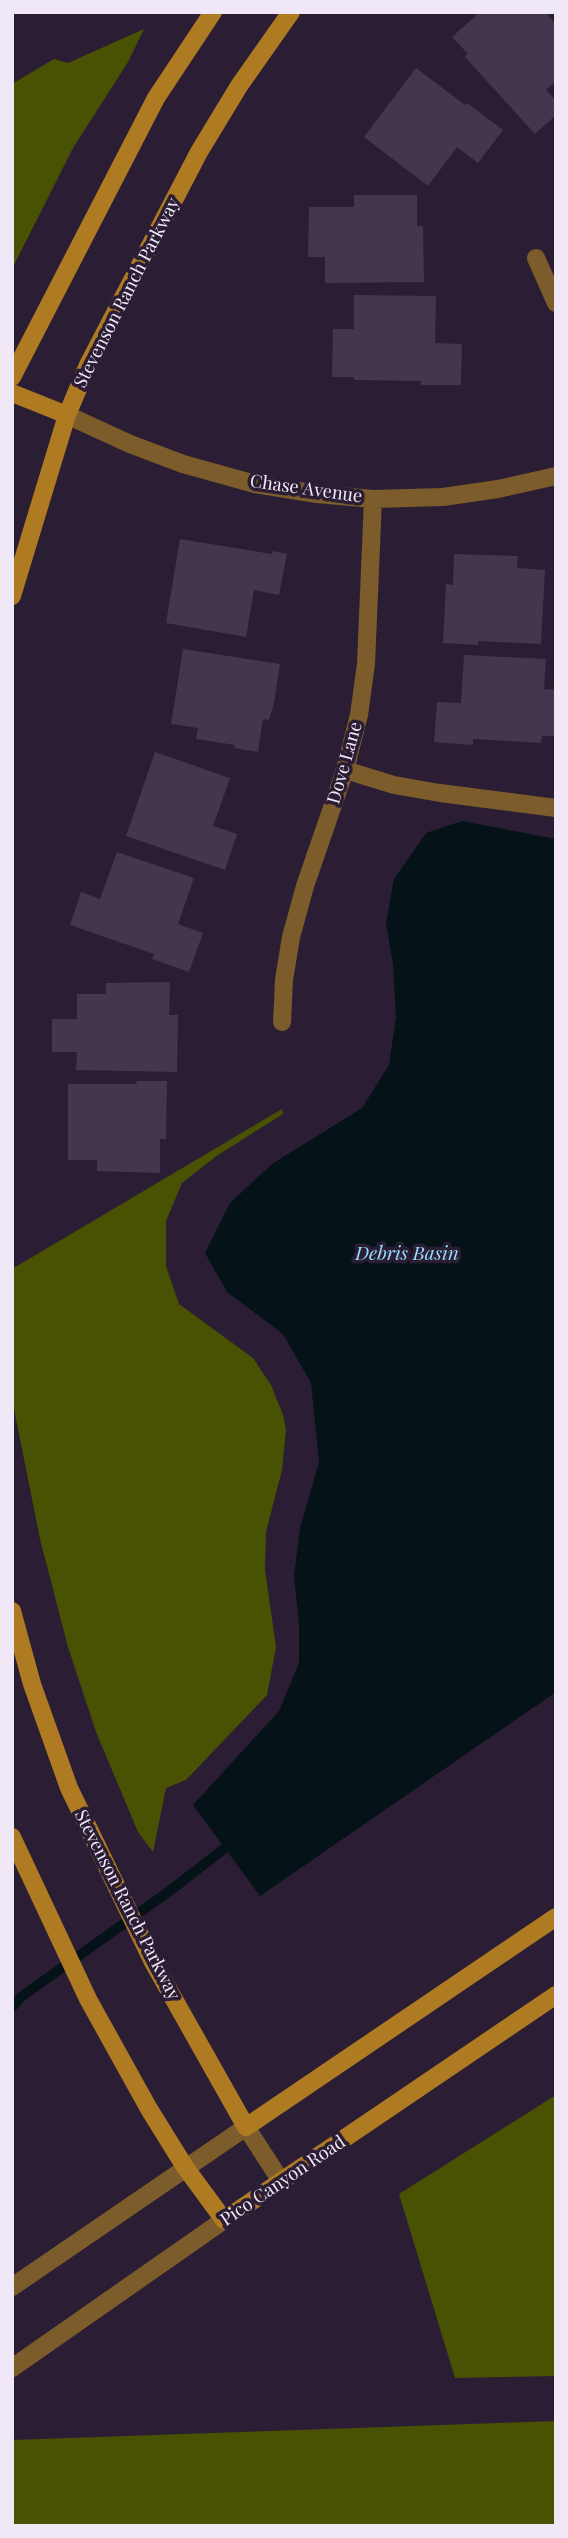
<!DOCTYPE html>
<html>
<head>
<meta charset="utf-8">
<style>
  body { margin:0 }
  #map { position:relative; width:568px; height:2538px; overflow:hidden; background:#2b1e34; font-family:"Playfair Display",serif }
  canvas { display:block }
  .frame { position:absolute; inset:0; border:14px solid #f0e8f7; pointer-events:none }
</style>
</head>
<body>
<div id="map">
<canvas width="568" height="2538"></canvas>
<div class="frame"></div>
</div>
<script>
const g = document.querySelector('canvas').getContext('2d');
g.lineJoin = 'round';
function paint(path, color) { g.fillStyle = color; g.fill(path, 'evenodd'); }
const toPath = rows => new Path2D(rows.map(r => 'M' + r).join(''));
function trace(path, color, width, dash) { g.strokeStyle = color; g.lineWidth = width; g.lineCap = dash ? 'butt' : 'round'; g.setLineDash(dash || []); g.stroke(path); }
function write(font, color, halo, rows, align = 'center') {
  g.font = font + ' "Playfair Display",serif'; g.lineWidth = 7; g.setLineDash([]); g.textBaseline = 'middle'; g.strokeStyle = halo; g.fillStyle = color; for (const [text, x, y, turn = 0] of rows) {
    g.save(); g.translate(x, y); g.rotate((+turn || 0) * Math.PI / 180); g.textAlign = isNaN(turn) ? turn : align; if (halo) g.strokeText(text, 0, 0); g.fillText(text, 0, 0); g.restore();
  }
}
paint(toPath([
  [144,29,128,62,73,148,12,269,12,84,54,59,68,63],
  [282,1109,283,1114,218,1155,182,1183,166,1221,166,1266,179,1304,253,1358,271,1385,283,1415,286,1430,282,1470,266,1532,265,1570,276,1647,267,1695,186,1780,166,1788,153,1852,138,1832,96,1732,68,1647,40,1539,12,1399,12,1269],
  [556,2095,556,2376,455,2378,399,2194],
  [556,2421,556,2526,12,2526,12,2440]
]), '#495202');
paint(toPath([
  [462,821,556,839,556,1692,260,1896,193,1805,279,1711,299,1663,299,1624,294,1576,300,1528,319,1462,311,1383,283,1334,227,1292,205,1253,230,1203,272,1164,362,1108,389,1065,396,1017,393,964,386,923,394,879,426,833]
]), '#051218');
trace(toPath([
  [12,2007,21,1997,171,1890,234,1841]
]), '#051218', 10);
paint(toPath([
  [480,12,545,12,556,24,556,81,546,90,556,101,556,115,535,134,465,57,468,54,452,37],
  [416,68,465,105,467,103,503,130,478,163,457,147,428,186,364,137],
  [354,195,417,195,417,226,423,226,424,282,325,283,325,257,308,257,309,207,354,207],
  [354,295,436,296,435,343,462,344,461,385,421,385,421,381,354,380,354,377,332,377,333,329,354,329],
  [180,539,272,554,273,551,287,554,279,595,254,590,246,637,166,623],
  [454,554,518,556,517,568,545,570,541,644,478,641,478,645,443,643,446,584,453,585],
  [183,649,280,664,274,703,269,720,263,719,258,752,234,748,235,745,196,739,198,728,171,724],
  [464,655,546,659,544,689,556,690,556,736,542,736,541,743,473,739,473,745,434,742,437,702,461,703],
  [155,752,230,778,213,826,237,834,225,870,126,836],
  [117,852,194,878,178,924,203,933,189,972,152,959,154,954,70,925,81,892,100,899],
  [170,982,169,1015,178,1015,177,1072,76,1070,77,1052,52,1052,52,1019,77,1019,77,994,106,994,106,983],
  [137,1081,167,1081,166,1139,160,1139,160,1173,97,1171,97,1160,68,1160,68,1084,136,1084]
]), '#43364d');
trace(toPath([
  [345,770,394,785,440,793,556,808]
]), '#7c5c2b', 18);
trace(toPath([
  [536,258,556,303],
  [67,415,130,444,183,464,255,484,317,494,373,499,443,497,498,489,556,476],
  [282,1022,284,980,291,937,305,886,345,770,359,715,366,664,373,499],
  [12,2287,246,2127,281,2181],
  [12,2368,224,2220]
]), '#7c5c2b', 18);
trace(toPath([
  [12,377,156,98,213,12],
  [12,393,67,415],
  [12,596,67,415,88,365,199,152,239,86,291,12],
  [12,1611,32,1684,69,1788,153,1962,246,2127,556,1917],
  [12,1837,88,1999,149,2109,185,2167,224,2220,556,1995]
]), '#ae7a22', 18);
write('18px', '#f0e8f7', '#2b1e34', [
  ["Stevenson Ranch Parkway",127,293,-63],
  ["Chase Avenue",306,489,8],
  ["Dove Lane",345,763,-74],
  ["Stevenson Ranch Parkway",127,1905,63],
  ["Pico Canyon Road",283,2181,-34]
]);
write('italic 19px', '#94ddfe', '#2b1e34', [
  ["Debris Basin",407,1254]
]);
</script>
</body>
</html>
